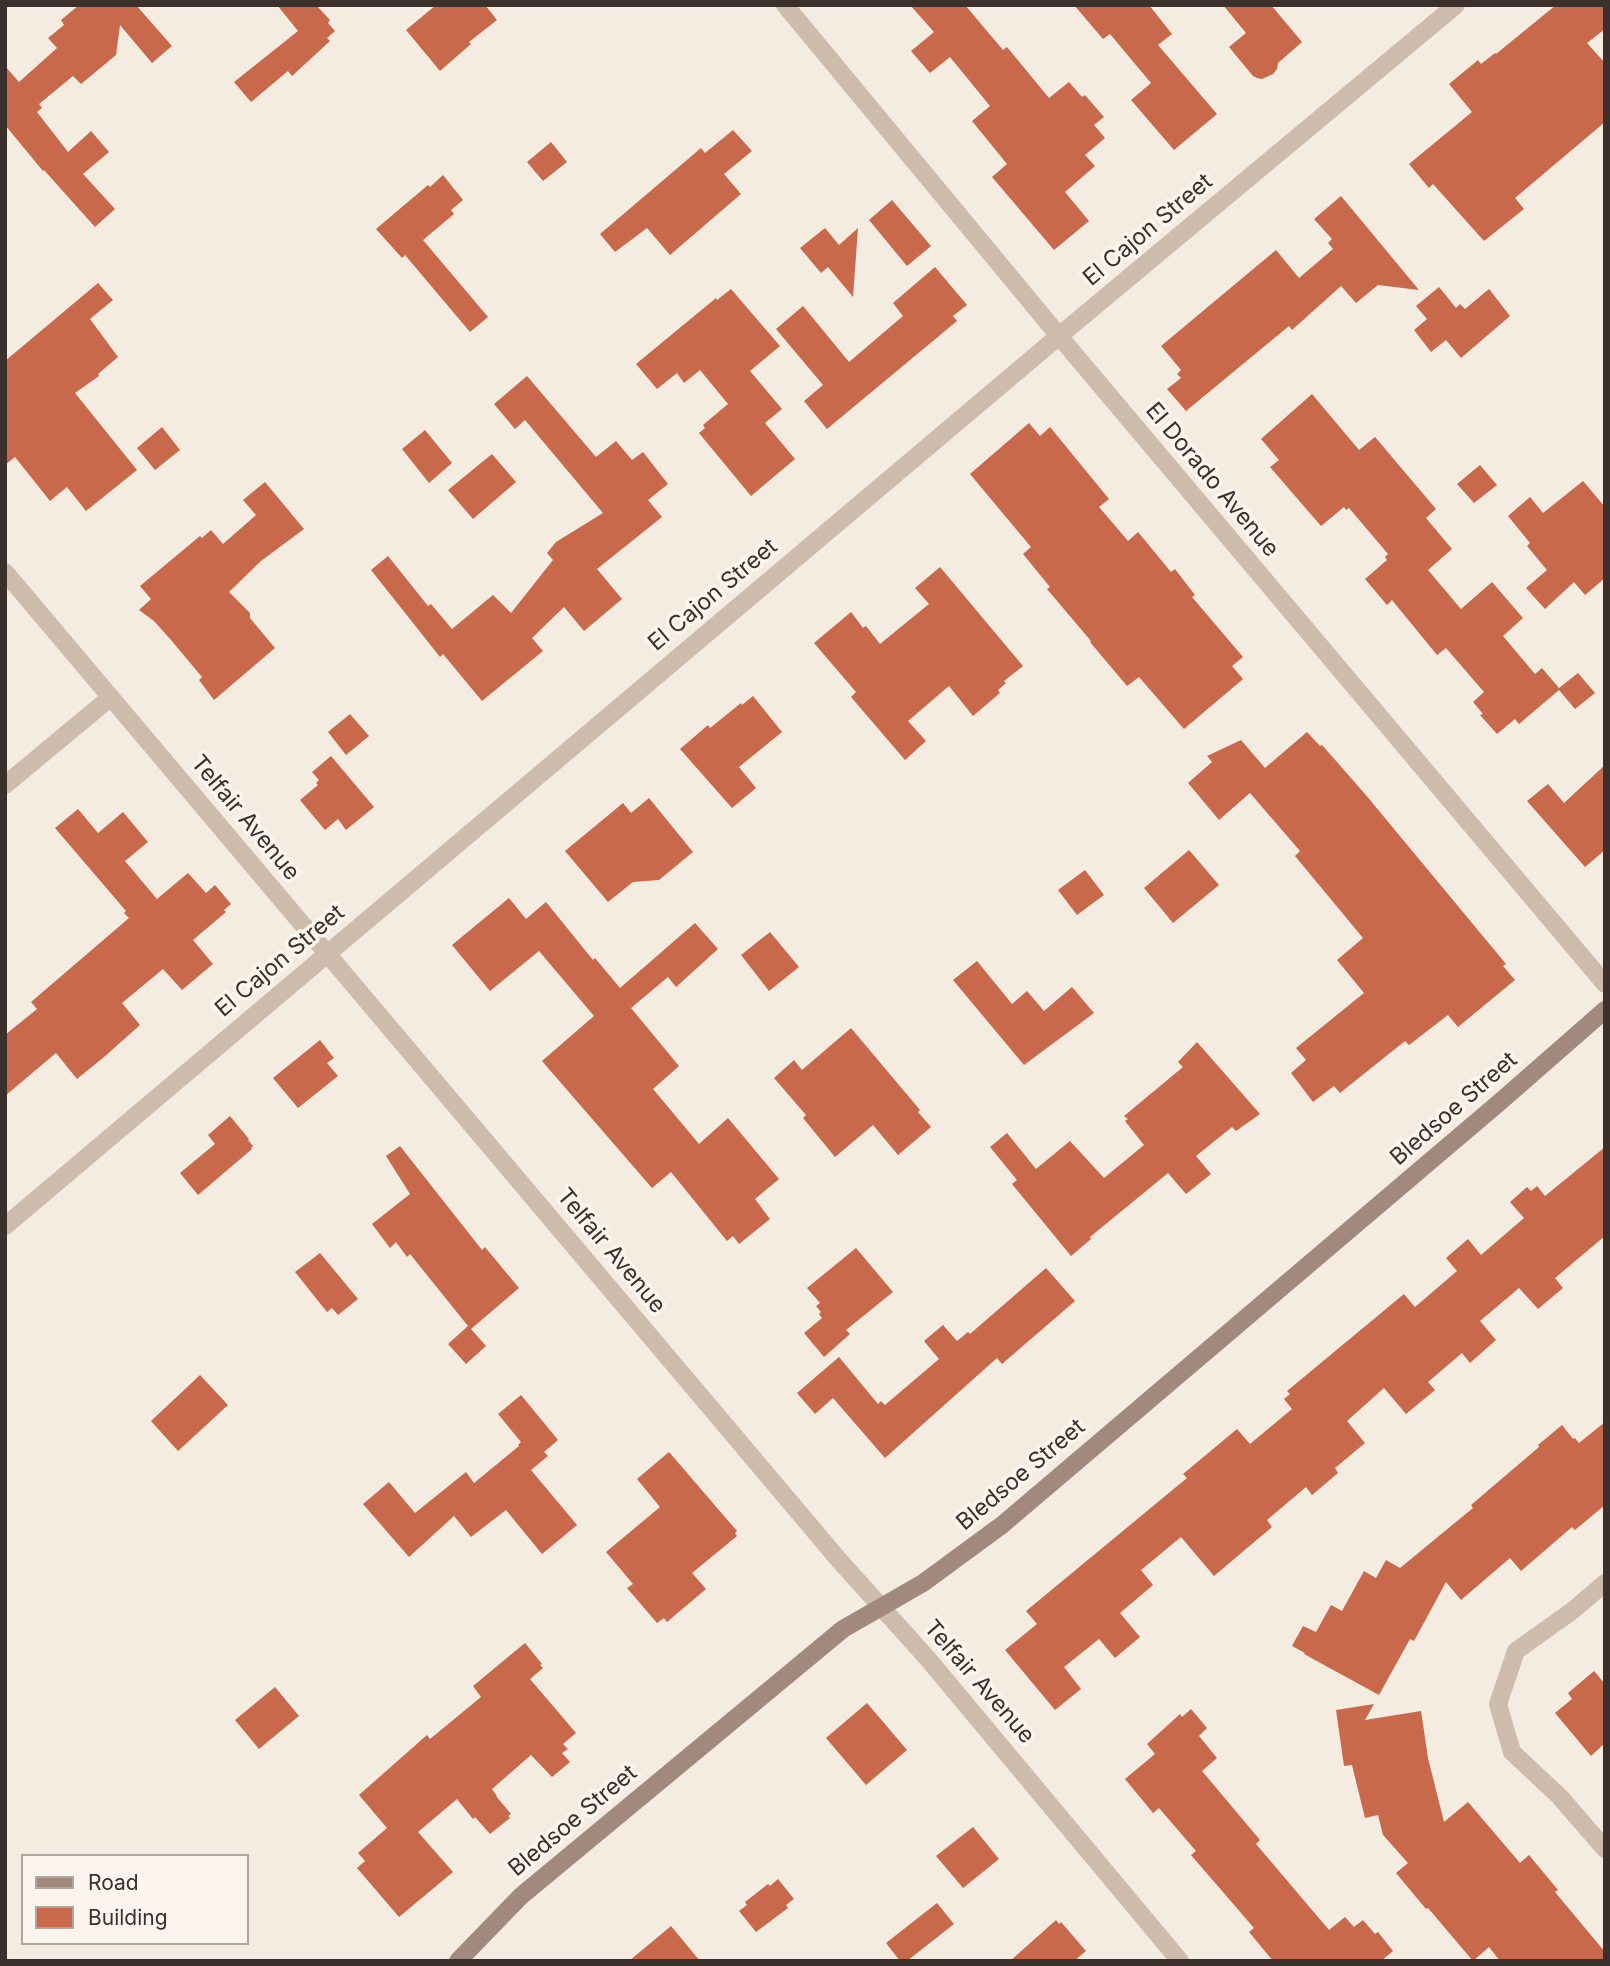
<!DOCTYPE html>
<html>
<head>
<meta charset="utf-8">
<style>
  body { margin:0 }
  #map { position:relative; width:1610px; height:1966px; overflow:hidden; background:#f4ebe1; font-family:Inter,sans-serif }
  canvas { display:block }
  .frame { position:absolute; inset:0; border:7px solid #3b302b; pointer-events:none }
  .legend { position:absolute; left:21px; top:1854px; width:228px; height:91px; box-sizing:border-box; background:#fbf5ee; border:2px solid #aea6a0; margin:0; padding:9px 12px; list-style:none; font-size:21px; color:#3b302b }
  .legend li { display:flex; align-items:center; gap:14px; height:35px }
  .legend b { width:35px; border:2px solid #aea6a0 }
</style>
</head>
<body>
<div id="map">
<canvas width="1610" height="1966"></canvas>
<div class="frame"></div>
<ul class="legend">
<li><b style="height:9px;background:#a18a7d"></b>Road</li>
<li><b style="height:19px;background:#c8694b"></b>Building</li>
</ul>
</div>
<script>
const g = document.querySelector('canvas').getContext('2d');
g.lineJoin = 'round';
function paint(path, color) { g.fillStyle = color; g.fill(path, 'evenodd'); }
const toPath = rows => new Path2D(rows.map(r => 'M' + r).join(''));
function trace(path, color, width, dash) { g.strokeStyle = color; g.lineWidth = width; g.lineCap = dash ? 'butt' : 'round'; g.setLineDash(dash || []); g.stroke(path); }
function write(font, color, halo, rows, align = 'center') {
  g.font = font + ' Inter,sans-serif'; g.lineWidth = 7; g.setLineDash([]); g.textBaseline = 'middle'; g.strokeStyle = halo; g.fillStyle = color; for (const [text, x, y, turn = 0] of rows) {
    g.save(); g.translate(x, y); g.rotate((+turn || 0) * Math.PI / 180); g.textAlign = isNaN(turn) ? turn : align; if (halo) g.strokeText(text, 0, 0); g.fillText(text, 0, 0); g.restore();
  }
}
paint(toPath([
  [79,5,136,5,172,46,152,63,120,25,116,55,81,84,73,76,39,104,42,108,37,112,68,152,91,131,109,152,83,174,115,209,95,227,44,170,43,171,5,125,5,66,19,82,57,48,48,38,64,25,61,20],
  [277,5,316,5,330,20,328,23,335,31,327,38,330,41,292,76,288,71,251,102,234,82,298,31],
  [436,5,485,5,497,20,469,42,471,44,440,71,406,30],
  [910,5,965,5,1003,50,1007,47,1049,98,1069,82,1082,97,1085,95,1104,117,1094,125,1105,138,1085,155,1095,166,1065,192,1089,221,1054,250,992,177,1007,164,972,121,990,106,950,57,930,73,911,51,934,32],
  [1074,5,1149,5,1172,34,1158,45,1217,114,1174,150,1131,100,1151,83,1110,34,1103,39],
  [1223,5,1271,5,1302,42,1278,63,1277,69,1273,74,1262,79,1257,78,1253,76,1229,47,1246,33],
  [1556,5,1605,5,1605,29,1587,43,1605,63,1605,122,1515,198,1524,209,1484,241,1433,184,1429,188,1409,164,1472,112,1449,84,1478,60,1481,64,1495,53,1496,54],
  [733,130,752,151,724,174,741,194,670,255,647,228,615,252,600,234,701,148,705,153],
  [551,142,567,162,543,181,527,162],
  [443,175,463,200,451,210,454,214,423,240,488,317,470,332,405,255,402,258,376,229,428,185,430,187],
  [1341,196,1419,290,1378,285,1356,303,1341,286,1292,330,1289,326,1186,411,1167,389,1181,378,1177,374,1181,370,1161,346,1276,250,1299,278,1333,249,1328,243,1332,239,1314,219],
  [892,200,931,246,907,266,869,220],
  [825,228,839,245,858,228,853,297,828,267,821,273,800,248],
  [935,267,967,305,953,316,957,321,827,429,804,401,823,385,776,329,803,306,849,362,903,316,893,303],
  [98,283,113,300,90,319,118,357,98,374,99,376,75,393,137,470,86,511,67,487,50,501,15,457,5,465,5,361],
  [1439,287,1456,308,1460,304,1465,309,1489,289,1510,316,1461,358,1446,340,1431,352,1414,330,1427,319,1416,306],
  [731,289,780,346,750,371,782,409,765,423,795,459,751,496,699,433,705,428,703,425,728,404,700,370,684,383,677,373,657,389,636,364,716,298,717,300],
  [527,376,596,457,616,441,632,460,643,452,668,484,648,500,662,517,597,569,622,599,584,631,564,607,532,638,543,651,482,701,443,654,440,657,371,570,388,556,428,606,431,604,452,629,493,595,511,613,553,560,547,553,556,542,603,513,525,420,515,429,494,404],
  [1312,394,1359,450,1375,437,1436,509,1426,518,1452,549,1428,570,1461,609,1492,582,1523,618,1503,636,1535,674,1542,668,1559,688,1578,673,1595,693,1575,709,1559,690,1519,724,1515,719,1497,734,1480,715,1483,714,1473,702,1484,692,1446,648,1437,655,1392,600,1387,605,1365,579,1387,560,1385,557,1388,554,1349,508,1346,510,1344,507,1321,526,1270,467,1279,460,1261,439],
  [1029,423,1040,436,1050,427,1109,499,1099,507,1128,541,1138,532,1171,572,1175,569,1195,595,1192,597,1243,657,1232,666,1243,679,1184,729,1139,677,1127,686,1090,642,1091,641,1047,589,1050,587,1023,554,1031,547,970,474],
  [162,427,180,450,155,470,137,448],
  [425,430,452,463,429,483,402,449],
  [492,454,516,482,473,519,448,490],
  [1480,465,1497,485,1474,503,1457,484],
  [1583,481,1605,507,1605,578,1585,595,1574,582,1545,609,1526,588,1547,570,1527,546,1530,543,1508,516,1530,497,1543,513],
  [265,482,304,529,261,561,229,592,250,613,250,618,275,648,214,700,199,680,202,677,171,640,154,621,139,610,151,599,140,586,200,536,202,538,211,530,223,544,256,515,243,500],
  [940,567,1023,666,1004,681,1006,683,998,690,1000,693,973,716,949,686,908,721,926,741,905,760,851,697,856,692,814,643,851,612,863,628,866,626,880,644,929,604,915,588],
  [753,696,782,732,739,767,756,788,732,808,680,749,708,725,710,728,741,703,742,705],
  [350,714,369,736,346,755,328,732],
  [1307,732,1320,746,1322,745,1365,794,1506,964,1503,966,1515,980,1458,1027,1448,1015,1409,1045,1405,1041,1340,1093,1334,1086,1313,1102,1291,1073,1306,1060,1296,1048,1364,993,1337,960,1363,938,1295,856,1300,851,1250,793,1219,820,1188,783,1212,762,1207,756,1241,740,1265,768],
  [331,756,374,807,346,830,338,819,325,830,300,800,318,785,316,783,319,780,312,772],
  [1605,765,1605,850,1585,867,1527,801,1548,784,1564,803],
  [649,798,693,852,659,880,633,882,608,902,565,851,623,803,631,813],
  [78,809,98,833,123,812,148,842,125,861,157,899,188,873,206,893,215,885,231,904,224,910,226,912,193,940,213,964,182,990,163,969,122,1003,140,1025,104,1057,77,1079,56,1053,5,1096,5,1035,37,1009,31,1002,129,918,124,913,126,911,55,828],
  [1189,850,1219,885,1173,923,1144,888],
  [1085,870,1104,895,1077,915,1058,890],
  [509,898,526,919,546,902,593,960,595,958,620,988,695,923,718,949,676,987,668,977,631,1008,679,1066,653,1089,699,1144,728,1118,779,1179,755,1199,770,1219,739,1244,733,1236,727,1241,671,1172,652,1188,542,1061,594,1016,539,951,490,991,452,945],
  [770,932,799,967,769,991,741,955],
  [977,961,1012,1004,1027,991,1044,1011,1072,987,1094,1013,1024,1065,953,980],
  [851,1028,920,1110,918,1112,931,1127,898,1155,873,1125,835,1157,803,1118,806,1115,774,1078,794,1060,802,1070],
  [320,1040,334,1058,327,1063,338,1076,298,1108,273,1078],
  [1197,1042,1260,1114,1236,1131,1232,1127,1196,1156,1211,1174,1186,1194,1168,1173,1090,1237,1091,1239,1071,1256,1012,1184,1017,1180,990,1147,1007,1133,1036,1169,1070,1141,1104,1178,1144,1145,1125,1121,1128,1119,1124,1116,1183,1067,1178,1062],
  [230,1116,249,1139,248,1140,253,1146,251,1148,252,1149,198,1195,180,1173,215,1144,208,1135],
  [400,1146,482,1250,485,1247,519,1288,471,1329,486,1346,466,1364,448,1344,468,1326,410,1254,407,1257,396,1242,390,1248,372,1224,410,1194,386,1156],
  [1605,1147,1605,1236,1555,1278,1563,1288,1538,1309,1519,1288,1480,1321,1496,1340,1470,1363,1462,1353,1428,1382,1435,1390,1406,1414,1384,1388,1347,1421,1365,1443,1335,1468,1338,1473,1312,1495,1306,1487,1267,1520,1272,1527,1214,1576,1181,1537,1141,1570,1153,1585,1120,1613,1140,1637,1115,1658,1099,1639,1064,1667,1081,1689,1055,1710,1005,1650,1037,1624,1026,1611,1187,1478,1183,1474,1237,1429,1250,1444,1292,1409,1284,1399,1290,1394,1287,1391,1404,1294,1415,1307,1457,1271,1446,1258,1468,1239,1481,1255,1524,1218,1510,1202,1527,1187,1531,1191,1537,1186,1545,1196],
  [856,1248,893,1292,846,1330,850,1334,824,1357,804,1333,822,1318,819,1314,821,1312,816,1306,820,1303,807,1288],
  [320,1253,358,1299,338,1315,332,1308,327,1312,295,1272],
  [1046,1268,1075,1301,1002,1364,997,1358,885,1458,833,1398,815,1414,797,1393,839,1357,878,1404,881,1401,885,1405,939,1359,924,1341,943,1325,957,1341,968,1332,970,1334],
  [200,1375,228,1405,178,1451,151,1421],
  [521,1395,558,1440,544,1452,548,1456,531,1470,577,1525,542,1554,506,1510,471,1537,454,1516,409,1557,363,1504,389,1482,415,1513,466,1472,474,1483,519,1446,518,1445,521,1442,498,1414],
  [1605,1422,1605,1505,1575,1530,1572,1527,1521,1571,1510,1558,1461,1600,1446,1582,1414,1641,1410,1639,1379,1695,1304,1654,1305,1653,1292,1646,1303,1626,1316,1632,1331,1605,1342,1611,1364,1571,1376,1578,1386,1560,1400,1568,1473,1508,1471,1505,1539,1447,1538,1445,1562,1425,1573,1439,1575,1438,1579,1443],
  [669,1452,737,1531,735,1533,737,1536,692,1573,706,1589,667,1622,664,1618,657,1623,627,1588,633,1584,606,1552,660,1507,637,1479],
  [525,1643,542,1664,540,1665,543,1668,530,1679,576,1733,563,1744,568,1749,562,1753,570,1762,552,1777,531,1755,492,1789,497,1796,496,1796,511,1814,508,1816,510,1818,490,1834,475,1817,473,1819,457,1799,418,1832,453,1872,399,1917,357,1868,365,1861,358,1853,387,1828,359,1795,427,1735,430,1739,481,1697,473,1686],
  [1594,1671,1605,1684,1605,1743,1591,1756,1555,1713,1572,1699,1568,1693],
  [275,1687,299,1716,259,1749,235,1720],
  [867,1703,907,1750,866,1785,826,1738],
  [1374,1704,1365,1720,1421,1711,1428,1758,1444,1822,1468,1802,1520,1863,1529,1855,1558,1890,1555,1892,1605,1952,1605,1961,1500,1961,1489,1947,1473,1961,1428,1908,1426,1909,1396,1873,1408,1863,1383,1835,1378,1815,1365,1818,1352,1765,1344,1766,1336,1710],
  [1191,1709,1207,1728,1199,1736,1217,1758,1202,1771,1260,1840,1256,1844,1329,1930,1345,1917,1354,1927,1363,1920,1375,1934,1378,1932,1393,1951,1381,1961,1273,1961,1249,1932,1254,1928,1191,1855,1196,1851,1159,1808,1153,1813,1125,1779,1155,1754,1147,1744,1180,1714,1182,1717],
  [973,1827,999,1859,963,1888,936,1856],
  [778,1879,794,1899,786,1905,788,1908,756,1932,739,1911,747,1905,745,1902,768,1884,770,1886],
  [937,1903,954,1924,907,1961,900,1961,886,1943],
  [1056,1920,1059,1924,1061,1922,1086,1951,1074,1961,1010,1961],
  [671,1926,700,1961,629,1961]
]), '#c8694b');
trace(toPath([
  [785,5,1059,336,1605,984],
  [5,572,839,1560,928,1659,1180,1961],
  [5,785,111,697],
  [5,1226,1059,336,1456,5],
  [1605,1583,1572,1611,1516,1651,1498,1704,1512,1752,1560,1797,1605,1849]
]), '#cdbbac', 18);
trace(toPath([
  [458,1961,521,1896,843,1629,923,1583,1002,1525,1501,1101,1605,1010]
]), '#a18a7d', 18);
write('23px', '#3b302b', '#fbf5ee', [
  ["El Cajon Street",1148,230,-40],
  ["El Dorado Avenue",1212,480,50],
  ["El Cajon Street",713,595,-40],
  ["Telfair Avenue",245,818,50],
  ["El Cajon Street",280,961,-40],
  ["Bledsoe Street",1454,1109,-41],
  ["Telfair Avenue",611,1251,50],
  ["Bledsoe Street",1021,1475,-40],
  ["Telfair Avenue",979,1682,49],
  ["Bledsoe Street",573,1821,-40]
]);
</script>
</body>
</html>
